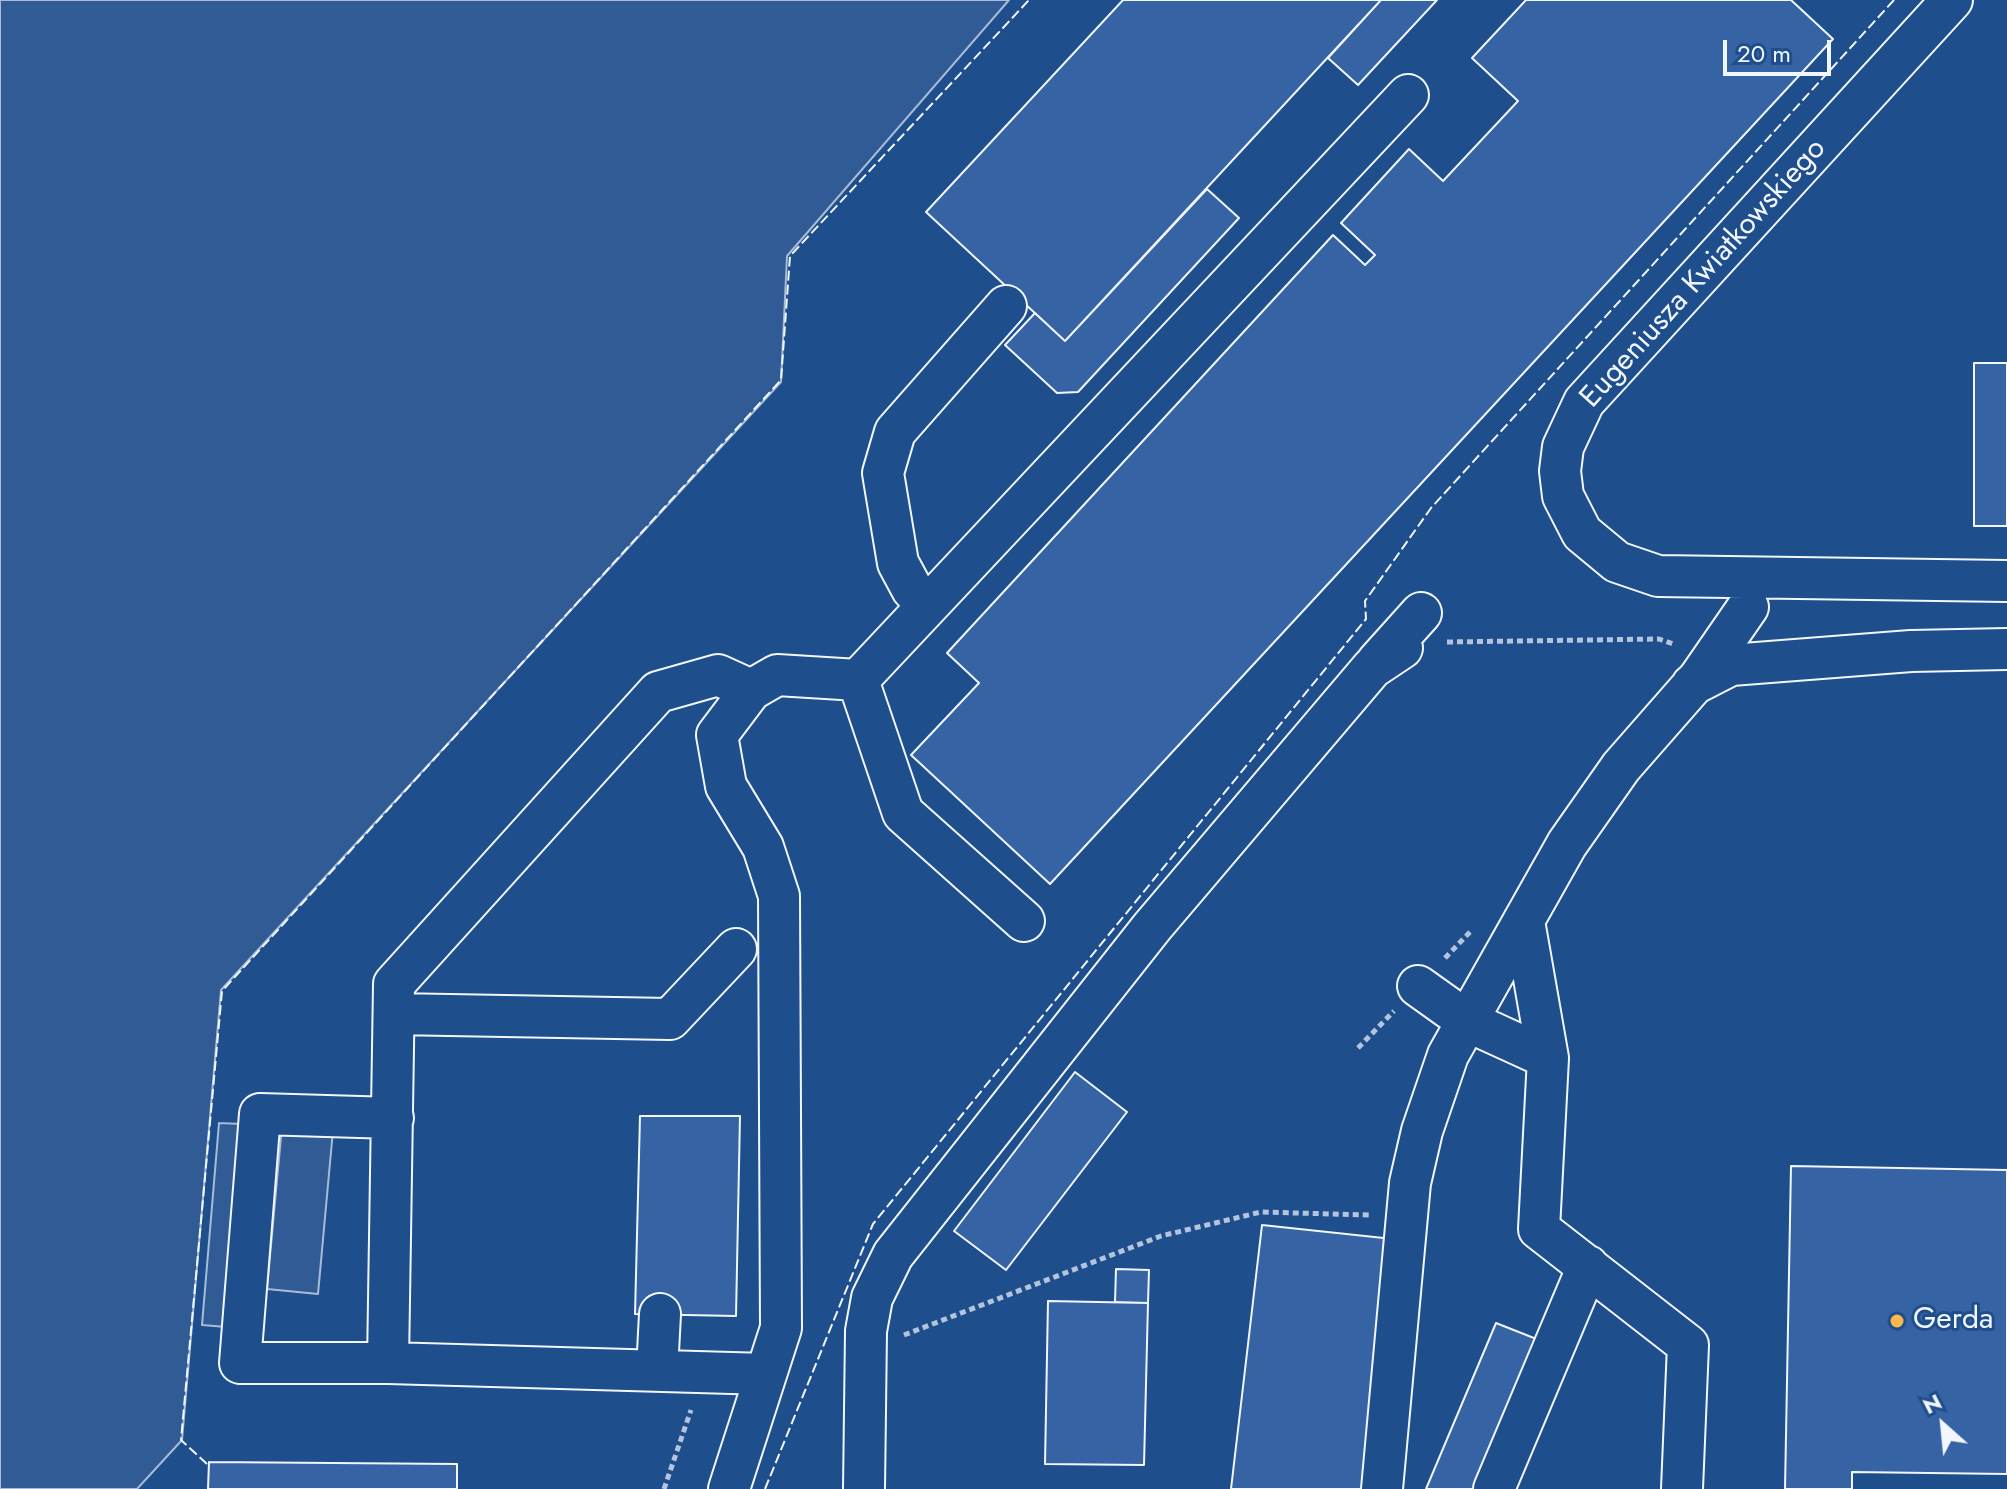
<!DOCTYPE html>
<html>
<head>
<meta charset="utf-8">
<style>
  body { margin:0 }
  #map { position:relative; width:2007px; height:1489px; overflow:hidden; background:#1f4e8c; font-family:Jost,sans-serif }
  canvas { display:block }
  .north { position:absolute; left:1903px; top:1385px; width:80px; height:80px; -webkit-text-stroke:6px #1f4e8c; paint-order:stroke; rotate:333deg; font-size:22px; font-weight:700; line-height:32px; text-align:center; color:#f2f6ff }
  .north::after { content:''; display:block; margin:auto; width:28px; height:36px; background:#f2f6ff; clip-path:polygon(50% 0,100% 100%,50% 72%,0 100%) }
  .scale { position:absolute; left:1723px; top:40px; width:108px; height:36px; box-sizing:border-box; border:4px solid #f2f6ff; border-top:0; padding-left:10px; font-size:24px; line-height:28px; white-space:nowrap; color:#f2f6ff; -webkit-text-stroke:6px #1f4e8c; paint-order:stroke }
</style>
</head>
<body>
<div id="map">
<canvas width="2007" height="1489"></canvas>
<div class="north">N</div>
<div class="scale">20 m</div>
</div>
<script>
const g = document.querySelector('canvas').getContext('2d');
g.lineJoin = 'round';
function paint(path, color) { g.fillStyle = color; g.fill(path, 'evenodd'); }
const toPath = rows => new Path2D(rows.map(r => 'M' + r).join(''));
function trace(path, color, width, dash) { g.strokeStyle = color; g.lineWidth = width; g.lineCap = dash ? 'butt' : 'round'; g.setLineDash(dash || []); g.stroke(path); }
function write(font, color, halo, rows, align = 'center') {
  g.font = font + ' Jost,sans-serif'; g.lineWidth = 6; g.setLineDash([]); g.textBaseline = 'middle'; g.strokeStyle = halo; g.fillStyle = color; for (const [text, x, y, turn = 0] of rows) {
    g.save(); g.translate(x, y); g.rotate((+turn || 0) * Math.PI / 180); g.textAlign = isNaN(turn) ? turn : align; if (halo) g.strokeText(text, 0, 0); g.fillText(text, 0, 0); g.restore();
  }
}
const built = toPath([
  [0,0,1009,0,787,256,781,382,221,990,182,1440,137,1489,0,1489,0,0],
  [219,1123,242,1124,226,1327,202,1325,219,1123],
  [282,1126,333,1130,318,1294,267,1289,282,1126]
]);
paint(built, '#305b95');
trace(built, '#a8bbd7', 2);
const building = toPath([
  [1123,0,1381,0,1065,341,926,212,1123,0],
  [1381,0,1437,0,1358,85,1328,58,1381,0],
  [1526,0,1791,0,1833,39,1050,884,911,755,979,683,947,653,1333,235,1365,265,1375,255,1341,223,1409,149,1443,181,1518,101,1472,58,1526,0],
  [1207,189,1239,218,1078,392,1057,393,1005,345,1035,313,1065,341,1207,189],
  [1974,363,2007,363,2007,526,1974,526,1974,363],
  [1075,1072,1127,1112,1006,1270,954,1231,1075,1072],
  [640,1116,740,1116,736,1316,635,1314,640,1116],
  [1791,1166,2007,1170,2007,1474,1852,1472,1852,1489,1785,1489,1791,1166],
  [1262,1225,1393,1239,1365,1489,1231,1489,1262,1225],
  [1116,1269,1149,1270,1148,1303,1115,1302,1116,1269],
  [1048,1301,1148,1303,1144,1465,1045,1464,1048,1301],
  [1496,1323,1549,1344,1488,1489,1426,1489,1496,1323],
  [209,1462,457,1464,457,1489,208,1489,209,1462]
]);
paint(building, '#3563a3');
trace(building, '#f2f6ff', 2);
const minor = toPath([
  [1952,0,1584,402,1563,447,1560,471,1563,496,1582,533,1617,562,1658,576,2007,581],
  [927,606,912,589,898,563,883,473,895,432,1006,306],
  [1377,662,1421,613],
  [858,680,903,813,1024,921],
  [1692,685,1731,665,1911,651,2007,649],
  [1524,921,1548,1058,1539,1229,1688,1345,1682,1489],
  [1418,986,1467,1021,1548,1058],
  [394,1014,670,1019,736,949],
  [393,1118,260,1114,240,1363,388,1363,766,1374],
  [388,1363,394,984,658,692,718,675,751,690],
  [657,1371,660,1314],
  [729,1489,781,1328,779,896,763,847,726,786,717,735,751,690,777,675,858,680,1408,95],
  [864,1489,866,1331,872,1298,893,1255,1152,927,1372,668,1402,648],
  [1382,1489,1410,1183,1422,1131,1448,1055,1567,844,1621,767,1699,678,1748,607],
  [1494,1489,1588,1266]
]);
trace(minor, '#f2f6ff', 44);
trace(toPath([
  [1447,642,1659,639,1676,645],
  [1445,958,1471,931],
  [1358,1048,1394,1011],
  [904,1335,1161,1236,1261,1212,1369,1215],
  [664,1489,691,1410]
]), '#b3c4dc', 5, [6, 4]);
trace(minor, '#1f4e8c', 40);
trace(toPath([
  [207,1464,181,1440,222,991,781,380,790,256,1029,0],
  [765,1489,873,1224,1366,619,1365,601,1431,508,1894,0]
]), '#f2f6ff', 2, [10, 4]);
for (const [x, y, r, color] of [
  [1897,1321,8,"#ffb74d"]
]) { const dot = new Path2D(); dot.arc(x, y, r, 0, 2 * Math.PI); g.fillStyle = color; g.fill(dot); trace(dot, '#1f4e8c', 3); }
write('30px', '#f2f6ff', '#1f4e8c', [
  ["Eugeniusza Kwiatkowskiego",1704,274,-48]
]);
write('30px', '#f2f6ff', '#1f4e8c', [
  ["Gerda",1913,1321]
], 'left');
</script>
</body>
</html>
